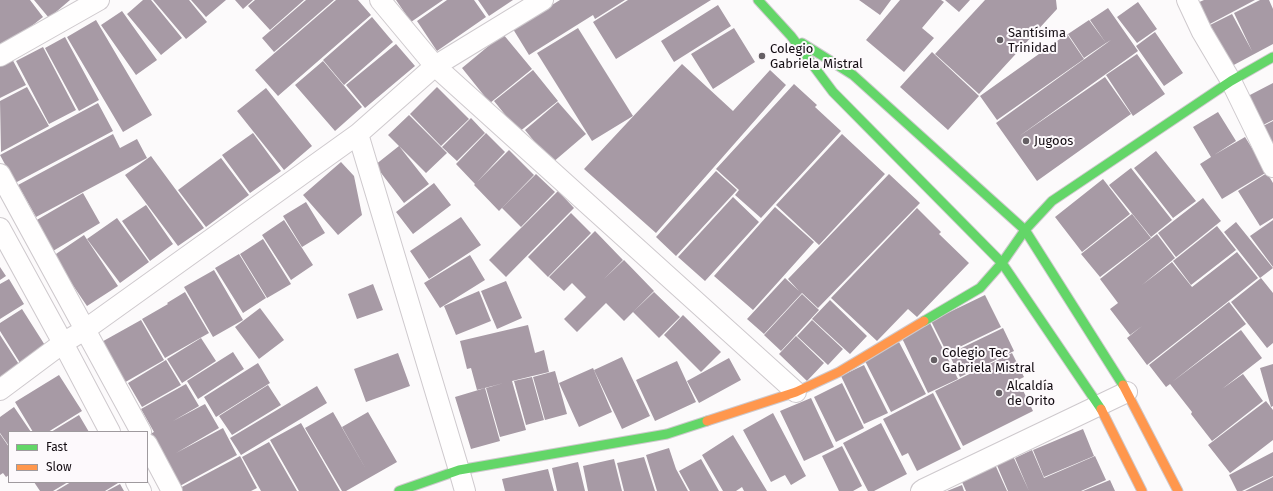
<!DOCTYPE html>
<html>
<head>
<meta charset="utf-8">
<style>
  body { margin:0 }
  #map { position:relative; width:1273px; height:491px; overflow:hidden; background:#fcfafb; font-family:"Fira Sans",sans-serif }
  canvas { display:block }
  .legend { position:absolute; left:8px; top:431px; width:140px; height:52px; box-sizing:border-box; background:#fdf9fc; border:1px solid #9f9a9e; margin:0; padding:5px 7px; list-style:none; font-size:12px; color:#130c12 }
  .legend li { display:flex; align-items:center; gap:8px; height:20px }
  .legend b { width:20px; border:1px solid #9f9a9e }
</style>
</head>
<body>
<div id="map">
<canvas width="1273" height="491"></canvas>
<ul class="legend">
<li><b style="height:5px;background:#63d668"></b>Fast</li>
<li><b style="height:5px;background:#ff974d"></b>Slow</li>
</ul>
</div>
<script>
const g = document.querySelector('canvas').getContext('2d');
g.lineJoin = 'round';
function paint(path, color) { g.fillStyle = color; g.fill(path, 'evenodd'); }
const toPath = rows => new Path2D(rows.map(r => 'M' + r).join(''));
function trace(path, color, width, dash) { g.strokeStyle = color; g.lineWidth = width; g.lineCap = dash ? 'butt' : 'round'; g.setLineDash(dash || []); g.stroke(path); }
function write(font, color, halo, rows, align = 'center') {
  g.font = font + ' "Fira Sans",sans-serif'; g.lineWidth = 4; g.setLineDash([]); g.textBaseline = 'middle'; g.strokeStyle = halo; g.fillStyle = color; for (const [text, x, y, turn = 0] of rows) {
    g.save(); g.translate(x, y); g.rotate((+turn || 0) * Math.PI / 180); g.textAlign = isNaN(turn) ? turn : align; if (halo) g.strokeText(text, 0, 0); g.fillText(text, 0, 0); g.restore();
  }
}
paint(toPath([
  [0,0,30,0,43,17,4,48,0,43],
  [34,0,70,0,49,18],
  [143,0,151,0,182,38,161,55,127,14],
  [153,0,189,0,207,22,186,39],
  [191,0,226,0,206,17],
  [235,0,253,0,243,9],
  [255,0,304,0,270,30,248,6],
  [306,0,334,0,274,52,262,38],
  [336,0,358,0,371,15,278,96,255,70],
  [396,0,443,0,411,22],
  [447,0,474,0,486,17,437,51,417,21],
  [478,0,513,0,489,16],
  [560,0,625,0,595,19,593,15,529,55,513,29],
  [628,0,711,0,616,59,593,22],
  [859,0,891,0,880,15],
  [900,0,941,0,944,2,922,28,934,38,904,72,866,40],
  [945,0,970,0,959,12],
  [985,0,1056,0,1057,9,979,94,935,54],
  [1204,0,1255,0,1208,25,1197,3],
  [1260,0,1269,0,1273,9,1273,44,1230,67,1208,26,1232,14,1252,51,1234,13],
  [1138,2,1157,29,1137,43,1117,17],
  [718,5,731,26,674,62,661,41],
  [1108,8,1138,51,1018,137,1105,77,1131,114,1037,181,996,123,1111,40,1106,43,1090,20],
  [122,11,157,60,136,75,101,25],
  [372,17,393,42,344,85,323,60],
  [96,20,152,115,123,132,67,37],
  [1089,20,1106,43,1084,58,1068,34],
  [578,28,633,116,592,141,537,53],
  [734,28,755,62,713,89,691,54],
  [1155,32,1183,73,1164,86,1136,46],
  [503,34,532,69,490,103,462,68],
  [1067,34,1084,59,997,120,980,96],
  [65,37,99,100,79,111,45,48],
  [396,44,415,66,365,108,346,85],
  [43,47,76,110,49,124,16,61],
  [932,52,979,96,948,130,900,87],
  [1137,54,1165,94,1133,116,1106,75],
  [10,55,26,85,0,98,0,61],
  [323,61,362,107,335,131,295,85],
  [682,64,733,111,770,70,786,85,656,233,584,169],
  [533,70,558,101,519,132,494,101],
  [1273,83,1273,120,1263,125,1248,96],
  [794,84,817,105,815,107,841,131,761,218,735,195,739,190,716,169],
  [27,87,49,126,1,152,0,101],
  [437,87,469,119,441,146,410,114],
  [266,88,312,146,284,170,237,111],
  [558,102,586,134,552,163,525,130],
  [98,103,113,131,15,183,0,155],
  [1218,112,1236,141,1214,155,1245,137,1267,172,1222,199,1200,164,1211,157,1193,127],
  [409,115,447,153,426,173,388,135],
  [471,118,485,133,457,161,442,147],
  [1273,121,1273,146,1263,126],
  [253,133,281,171,250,193,222,155],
  [486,133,505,152,477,182,509,150,534,175,499,211,474,185,475,184,456,164],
  [113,134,120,148,137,139,147,158,36,217,18,185],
  [842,134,885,174,819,245,776,205],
  [399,146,429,184,404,203,375,165],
  [1156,151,1196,201,1173,218,1134,168],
  [151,156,204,228,178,246,125,175],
  [221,158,249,195,206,227,178,190],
  [341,162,354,176,362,215,338,235,303,195],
  [1131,168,1172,220,1151,237,1109,185],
  [716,171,737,190,676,256,656,237],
  [1267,173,1273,183,1273,218,1260,226,1238,191],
  [536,174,555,192,521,227,502,208],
  [889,174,920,203,818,308,802,293,764,334,747,319,785,278,799,291,788,279],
  [1103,179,1130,214,1082,252,1055,217],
  [434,183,451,205,413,234,396,212],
  [558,191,574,208,506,277,489,260],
  [83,193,100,223,53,251,35,221],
  [733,197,759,222,705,281,678,257],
  [1203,198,1221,221,1176,257,1158,233],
  [306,202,325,233,302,247,283,216],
  [146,205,173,244,150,261,122,221],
  [775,207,814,242,753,310,714,276],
  [917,208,941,232,939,234,969,263,917,317,908,309,877,341,831,298],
  [571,213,591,233,548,277,528,257],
  [1132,214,1151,238,1100,277,1081,254],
  [461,217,481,245,429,279,410,251],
  [117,218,149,262,120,283,87,239],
  [284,220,313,265,291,280,262,235],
  [1273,220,1273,267,1250,236],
  [1236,222,1273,268,1260,278,1224,232],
  [1217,226,1236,250,1191,285,1173,261],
  [595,231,623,260,604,279,624,260,654,291,624,321,606,303,577,332,564,319,586,297,572,283,564,291,549,277],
  [1157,234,1175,258,1142,285,1172,262,1192,287,1237,252,1258,278,1147,365,1127,338,1142,326,1130,335,1110,309,1118,303,1100,279],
  [84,235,118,286,87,306,53,256],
  [263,239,291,284,267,298,240,254],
  [239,254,266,298,243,313,215,268],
  [470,255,485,280,440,308,424,283],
  [0,267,6,276,0,280],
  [214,270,243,320,213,337,184,287],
  [1261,278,1273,293,1273,343,1267,348,1231,302],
  [9,279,24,304,0,319,0,284],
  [506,281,522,318,497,329,481,291],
  [373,284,383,310,357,319,348,294],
  [479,291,491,321,456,335,444,306],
  [185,292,209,333,165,358,142,319,168,304,167,303],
  [654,292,680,317,659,338,633,312],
  [802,294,819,310,781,351,764,335],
  [985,295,1001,327,947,353,931,321],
  [830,300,867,336,850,354,812,319],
  [1229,302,1246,324,1172,382,1241,330,1262,358,1222,389,1243,374,1263,401,1212,441,1191,414,1192,412,1170,384,1166,387,1149,365],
  [260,308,284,340,259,359,235,327],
  [22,309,48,350,22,366,0,331,0,323],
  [683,315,721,352,701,372,664,335],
  [141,320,164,360,122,384,98,344],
  [812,320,843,349,828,365,797,336],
  [930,323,958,379,928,393,901,336],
  [528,325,535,353,544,350,549,372,512,381,526,430,500,437,486,388,504,383,477,390,471,368,467,369,460,341],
  [1003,328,1014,351,960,377,949,354],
  [0,335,22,369,0,383],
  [796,336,824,363,807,381,779,354],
  [201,338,216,361,182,383,167,359],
  [899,342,926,394,891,412,864,359],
  [233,352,244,369,198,399,187,381],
  [398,353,410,386,366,402,354,369],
  [1012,353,1024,377,1018,380,1033,411,963,446,935,391],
  [622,357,650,416,622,429,594,370],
  [729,358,741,380,699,403,687,381],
  [166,360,181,385,142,407,128,383],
  [677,361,696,402,655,421,636,380],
  [258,363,270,383,216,417,204,397],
  [1273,364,1273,406,1271,407,1260,368],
  [864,365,888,413,864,424,841,376],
  [593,368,612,412,579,427,559,383],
  [555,371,567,414,545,420,533,377],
  [59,375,82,411,48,432,33,432,15,402],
  [532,377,544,420,526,425,514,381],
  [842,383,864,428,836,442,814,397],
  [186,384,199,406,173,421,205,404,219,428,176,453,223,428,237,455,178,487,148,435,154,432,141,409],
  [268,385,281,405,232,435,219,416],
  [317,386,327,403,241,455,230,438],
  [485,388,500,441,471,449,455,397],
  [933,393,961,449,917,471,908,453,902,456,883,419],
  [811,398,834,447,804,461,780,411],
  [1266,401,1273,410,1273,440,1230,473,1208,445],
  [14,407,31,432,9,432,9,446,0,433,0,417],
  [333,412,367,471,342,427,368,412,397,462,346,491,342,491,305,428],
  [773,413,806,476,791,485,785,475,771,482,743,430],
  [79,415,89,432,51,432],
  [301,423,340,491,299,491,270,440],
  [881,423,907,474,874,491,868,491,843,443],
  [1083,429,1094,456,1044,477,1033,450],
  [0,434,9,447,9,475,6,477,3,473,0,475],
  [733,435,767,491,744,491,742,487,736,491,723,491,702,455],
  [269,442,297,491,261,491,242,457],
  [842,446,862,486,853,491,839,491,822,456],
  [669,448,676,469,688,491,657,491,646,455],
  [1032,450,1044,478,1095,456,1106,480,1081,491,1029,491,1015,458],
  [1273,452,1273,476,1242,491,1237,491,1229,475],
  [240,456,257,488,251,491,179,491,178,489],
  [1013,456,1029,491,1008,491,996,463],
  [644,457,655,491,624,491,617,463],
  [614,459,622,491,588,491,583,466],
  [701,459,719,491,690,491,679,471],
  [993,460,1007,491,966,491,959,475],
  [578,462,585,491,557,491,552,468],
  [548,469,554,491,505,491,502,479],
  [1273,477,1273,491,1245,491],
  [1110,480,1115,491,1083,491],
  [34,482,68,482,53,491,40,491],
  [71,482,118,482,118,483,105,491,56,491],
  [120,484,124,491,107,491],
  [962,485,964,491,947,491]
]), '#a79aa5');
const street = toPath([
  [380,0,435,66,796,392],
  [1187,0,1202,32,1231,81,1273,167],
  [0,56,99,0],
  [358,134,459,470,465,491],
  [0,174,141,432],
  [0,228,63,343,110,432],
  [0,390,63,343,86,329,358,134,435,66,543,0],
  [147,444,172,491],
  [136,482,141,491],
  [921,491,924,489,1127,392]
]);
const fast = toPath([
  [758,0,791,36,833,92,1002,263,1101,409],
  [802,43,853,75,1025,230,1123,385],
  [924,321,980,288,1002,263,1025,230,1052,201,1231,81,1273,57],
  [399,491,459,470,667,434,707,421]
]);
const slow = toPath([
  [1123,385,1178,491],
  [1101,409,1142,491],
  [707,421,796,392,839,372,924,321]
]);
trace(street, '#cec9cd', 22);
trace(fast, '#cec9cd', 11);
trace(slow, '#cec9cd', 11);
trace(street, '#fffefe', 20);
trace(fast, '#63d668', 9);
trace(slow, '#ff974d', 9);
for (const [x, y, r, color] of [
  [1000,40,4,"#655f64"],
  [762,56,4,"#655f64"],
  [1026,141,4,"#655f64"],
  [934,360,4,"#655f64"],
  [999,393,4,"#655f64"]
]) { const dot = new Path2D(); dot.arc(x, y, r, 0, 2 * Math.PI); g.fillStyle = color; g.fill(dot); trace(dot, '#fdf9fc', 1.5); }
write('13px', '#130c12', '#fdf9fc', [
  ["Santísima",1008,33],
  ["Trinidad",1008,48],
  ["Colegio",770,49],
  ["Gabriela Mistral",770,64],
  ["Jugoos",1034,141],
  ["Colegio Tec",942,353],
  ["Gabriela Mistral",942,368],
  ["Alcaldía",1007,386],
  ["de Orito",1007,401]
], 'left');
</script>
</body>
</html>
